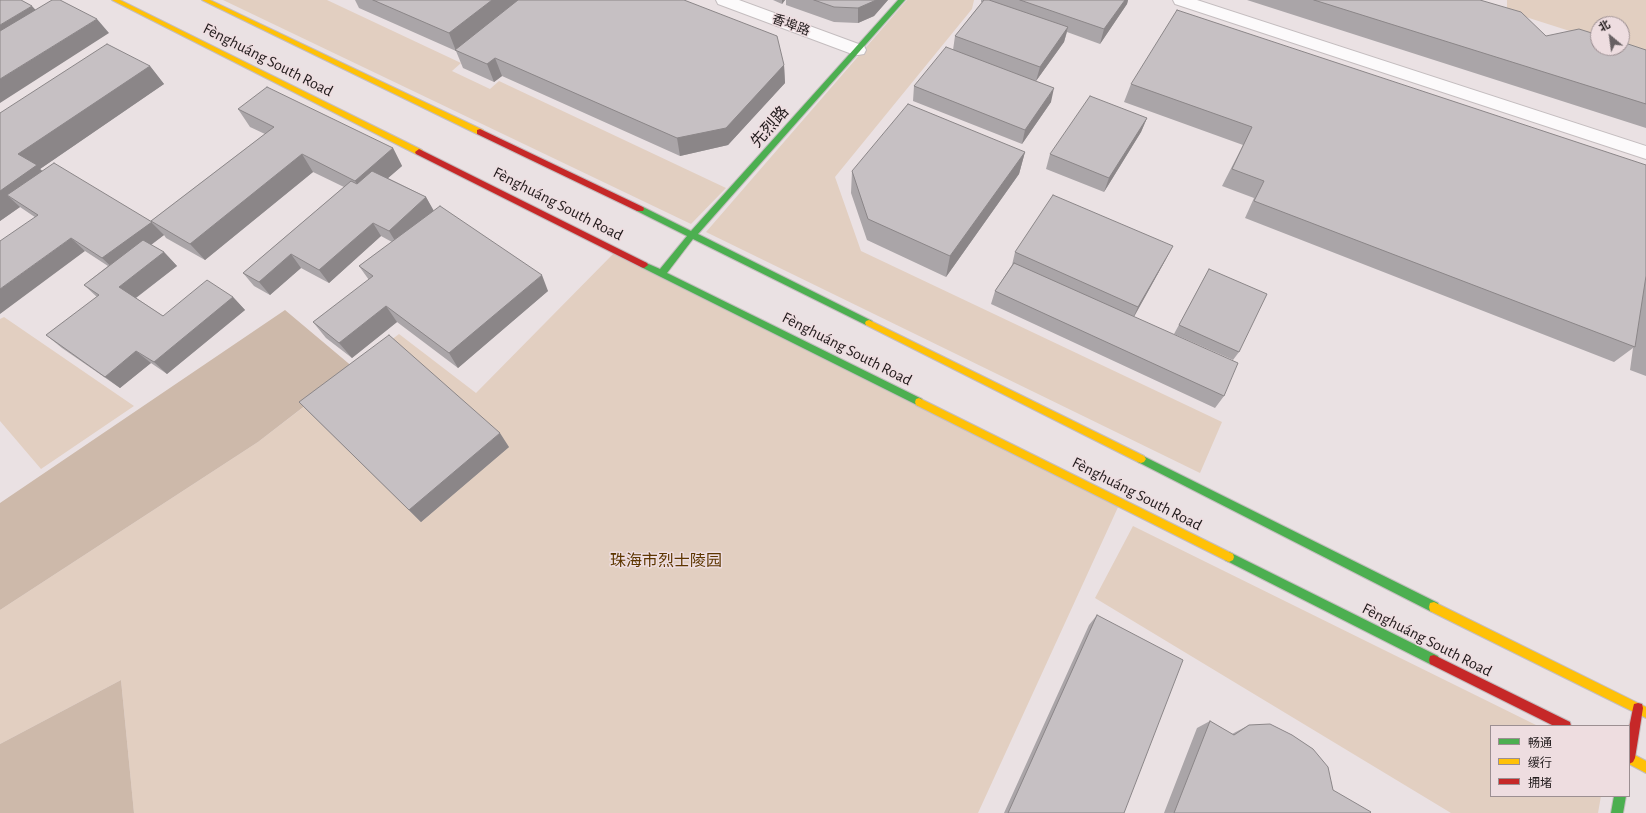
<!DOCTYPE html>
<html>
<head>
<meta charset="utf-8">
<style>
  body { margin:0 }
  #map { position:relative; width:1646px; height:813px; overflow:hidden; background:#eae1e3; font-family:"Alegreya Sans","Noto Sans SC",sans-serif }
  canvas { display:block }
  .legend { position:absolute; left:1490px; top:725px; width:140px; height:72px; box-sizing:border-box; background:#eedde0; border:1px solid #9c8f92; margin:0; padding:5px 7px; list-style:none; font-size:12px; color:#211b1c }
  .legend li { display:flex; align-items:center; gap:8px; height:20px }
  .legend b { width:20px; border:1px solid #9c8f92 }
  .north { position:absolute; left:1590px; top:16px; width:40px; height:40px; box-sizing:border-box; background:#eedde0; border:1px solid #9c8f92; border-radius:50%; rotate:331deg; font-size:11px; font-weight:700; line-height:16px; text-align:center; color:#211b1c }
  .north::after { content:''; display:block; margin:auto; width:14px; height:18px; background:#676062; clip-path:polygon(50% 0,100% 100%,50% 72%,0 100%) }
</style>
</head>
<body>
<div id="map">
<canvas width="1646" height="813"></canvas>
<ul class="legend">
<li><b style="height:5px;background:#4caf50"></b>畅通</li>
<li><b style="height:5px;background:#ffc107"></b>缓行</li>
<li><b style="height:5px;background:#c62828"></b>拥堵</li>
</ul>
<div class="north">北</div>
</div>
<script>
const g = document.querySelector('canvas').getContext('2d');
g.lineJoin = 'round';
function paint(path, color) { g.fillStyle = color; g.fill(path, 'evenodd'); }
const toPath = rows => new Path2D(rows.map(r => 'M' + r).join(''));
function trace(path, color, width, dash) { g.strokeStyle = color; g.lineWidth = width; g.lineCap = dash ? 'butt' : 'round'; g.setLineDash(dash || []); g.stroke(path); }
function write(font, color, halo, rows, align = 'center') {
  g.font = font + ' "Alegreya Sans","Noto Sans SC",sans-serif'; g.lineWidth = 3; g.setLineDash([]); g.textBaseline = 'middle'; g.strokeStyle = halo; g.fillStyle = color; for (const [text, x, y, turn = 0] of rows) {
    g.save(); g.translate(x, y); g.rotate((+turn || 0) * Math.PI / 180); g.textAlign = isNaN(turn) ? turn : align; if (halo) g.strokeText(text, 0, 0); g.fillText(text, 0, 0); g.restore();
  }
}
paint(toPath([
  [223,0,327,0,461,63,452,71,490,89,499,81,726,188,691,224],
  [907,0,974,0,972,9,835,177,861,251,1222,422,1200,473,706,232],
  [1507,0,1646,0,1646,55,1622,48,1622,24,1598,24,1598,40,1507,11],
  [615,252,1119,505,978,813,134,813,121,680,0,744,0,610,258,442,399,334,476,393],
  [4,317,134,406,41,469,0,421,0,319],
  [1133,526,1538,726,1491,726,1491,796,1601,796,1598,813,1451,813,1095,598]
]), '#e2cfc1');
paint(toPath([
  [285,310,354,368,258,442,0,610,0,503],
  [121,680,134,813,0,813,0,744]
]), '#cdb9aa');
const street = toPath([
  [716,0,739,0,864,46,866,50,864,54,858,55,852,54,718,4,716,0],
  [1173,0,1197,0,1646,146,1646,159,1175,4,1173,0]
]);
const fast = toPath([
  [898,0,905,0,698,234,872,321,873,323,872,325,866,325,693,239,667,273,922,399,923,402,922,405,919,406,641,267,640,265,644,262,660,269,687,236,637,211,636,209,637,207,643,207,691,231,898,0],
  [1141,455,1438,603,1439,607,1438,611,1434,612,1430,611,1138,462,1136,459,1138,456,1141,455],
  [1229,552,1438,656,1439,660,1438,664,1434,665,1430,664,1225,560,1224,557,1225,554,1229,552],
  [1614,796,1626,796,1623,813,1611,813,1614,796]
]);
const slow = toPath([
  [112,0,120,0,422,150,423,152,422,154,416,154,112,0],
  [202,0,210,0,483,130,484,132,483,134,477,134,202,0],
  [869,320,1144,456,1146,459,1144,462,1141,463,1138,462,866,325,865,323,866,321,869,320],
  [919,398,1233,554,1234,557,1233,560,1229,562,1225,560,916,405,915,402,916,399,919,398],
  [1434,602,1646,707,1646,718,1430,611,1429,607,1430,603,1434,602],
  [1629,752,1646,761,1646,773,1629,764,1629,752]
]);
const jam = toPath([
  [480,129,643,207,644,209,643,211,637,211,477,134,477,130,480,129],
  [419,149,647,263,648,265,644,268,641,267,416,154,415,152,419,149],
  [1434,655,1570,722,1571,726,1554,726,1430,664,1429,660,1430,656,1434,655],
  [1638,703,1642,704,1643,708,1635,758,1633,762,1629,764,1629,728,1633,708,1634,704,1638,703]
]);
trace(street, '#c4bdbf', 2);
trace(fast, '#c4bdbf', 2);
trace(slow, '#c4bdbf', 2);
trace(jam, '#c4bdbf', 2);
paint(street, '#fcfafb');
paint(fast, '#4caf50');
paint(slow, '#ffc107');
paint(jam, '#c62828');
paint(toPath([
  [355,0,684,0,784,65,785,83,728,145,680,156,502,76,494,82,463,68,456,51,359,8],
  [773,0,785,0,782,4],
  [786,0,888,0,874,16,858,23,834,22,786,5],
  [981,0,1128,0,1127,4,1100,44,1067,32,1064,42,1036,81,1051,102,1022,144,913,101,914,86,953,50,955,36,982,2,981,2],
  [1247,0,1480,0,1546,36,1646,50,1646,128],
  [150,66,164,84,40,169,43,171,151,221,265,134,250,127,238,109,393,148,402,166,388,178,426,197,433,211,548,291,458,368,397,322,352,358,326,338,313,322,369,280,359,266,392,242,381,236,329,283,301,268,270,295,254,286,243,273,344,187,313,172,205,260,166,238,164,235,151,245,164,252,177,266,136,298,163,316,233,297,245,310,167,374,151,363,120,388,62,348,46,335,97,297,84,285,108,266,85,251,20,207,0,221,0,113],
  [1131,84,1646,165,1646,376,1630,370,1633,348,1614,362,1245,218,1254,198,1222,186,1243,145,1124,102],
  [1147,118,1141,132,1104,192,1046,169,1050,154],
  [1025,152,1019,174,946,277,867,240,851,193,852,171],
  [1015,252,1166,259,1134,317,1224,396,1215,408,991,304,995,291,1012,265],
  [1209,269,1239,352,1233,360,1174,334],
  [299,402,509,447,421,522,313,416],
  [1097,615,1124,813,1004,813,1089,625],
  [1210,721,1232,734,1249,725,1333,790,1370,813,1164,813,1197,728]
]), '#aaa5a8');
paint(toPath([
  [492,0,521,0,456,51,449,33],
  [782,0,785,0,782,4],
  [876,0,888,0,874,16,858,23,858,8],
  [1125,0,1128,0,1127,4,1100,44,1104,29],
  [32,6,45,20,0,47,0,25],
  [97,19,109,33,0,103,0,79],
  [1068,27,1064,42,1036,81,1040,67],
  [495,58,502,76,494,82,487,64],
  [784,65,785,83,728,145,680,156,677,138],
  [150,66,164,84,40,169,54,183,7,195,20,207,0,221,0,191,18,154],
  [1054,88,1051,102,1022,144,1025,130],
  [1147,118,1141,132,1104,192,1109,178],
  [393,148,402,166,365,198,355,181],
  [1025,152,1019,174,946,277,950,256],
  [302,154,313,172,205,260,190,244],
  [426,197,434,211,397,244,389,231],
  [151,222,164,235,116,271,102,258],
  [373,223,381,236,329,283,319,270],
  [71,238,85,251,0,314,0,289],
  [1173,246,1166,259,1132,320,1138,307],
  [164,252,177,266,133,300,119,287],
  [291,254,301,268,270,295,259,282],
  [542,275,548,291,458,368,449,353],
  [233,297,245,310,167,374,154,362],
  [386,306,397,322,352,358,339,343],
  [136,351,151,363,120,388,105,377],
  [500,433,509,447,421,522,409,510]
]), '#8b8688');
const building = toPath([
  [0,0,21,0,32,6,0,25,0,0],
  [52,0,60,0,97,19,0,79,0,31,52,0],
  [373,0,492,0,449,33,373,0],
  [518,0,684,0,777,36,784,65,726,128,677,138,495,58,487,64,455,50,518,0],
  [814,0,876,0,874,1,858,8,834,7,814,0],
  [984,0,989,0,1068,27,1040,67,955,36,984,0],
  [1020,0,1125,0,1104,29,1020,0],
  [1314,0,1480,0,1521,12,1546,36,1579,29,1598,35,1598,48,1622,48,1622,42,1646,50,1646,104,1314,0],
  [1177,10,1646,165,1646,276,1635,347,1254,201,1264,181,1232,169,1252,127,1131,84,1177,10],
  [107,44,150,66,18,154,37,165,0,191,0,113,107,44],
  [946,47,1054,88,1025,130,914,86,946,47],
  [267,87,393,148,355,181,302,154,190,244,151,221,274,127,238,109,267,87],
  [1090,96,1147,118,1109,178,1050,154,1090,96],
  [908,104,1025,152,950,256,868,219,852,171,908,104],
  [54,163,152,222,102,258,71,238,0,289,0,241,38,215,7,195,54,163],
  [372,171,426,197,389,231,373,223,319,270,291,254,259,282,243,273,351,181,357,184,372,171],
  [1053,195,1173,246,1138,307,1015,252,1053,195],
  [440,206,542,275,449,353,386,306,339,343,313,322,373,276,359,266,440,206],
  [143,240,164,252,119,287,163,316,207,280,233,297,154,362,136,351,105,377,46,335,99,295,84,285,143,240],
  [1014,263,1238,363,1224,396,995,291,1014,263],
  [1209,269,1267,294,1239,352,1179,325,1209,269],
  [389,335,500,433,409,510,299,402,389,335],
  [1097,615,1183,660,1124,813,1008,813,1097,615],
  [1210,721,1234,735,1249,725,1270,724,1292,735,1313,749,1328,767,1333,790,1371,812,1370,813,1174,813,1210,721]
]);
paint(building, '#c6c0c3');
trace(building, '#8b8688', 1);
write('13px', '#211b1c', '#eedde0', [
  ["香埠路",791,25,20]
]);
write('16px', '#211b1c', '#eedde0', [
  ["Fènghuáng South Road",268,60,27],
  ["先烈路",770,127,-49],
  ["Fènghuáng South Road",558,204,27],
  ["Fènghuáng South Road",847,349,27],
  ["Fènghuáng South Road",1137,494,27],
  ["Fènghuáng South Road",1427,640,27]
]);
write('16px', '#5d3600', '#eedde0', [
  ["珠海市烈士陵园",666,561]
]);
</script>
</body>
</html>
